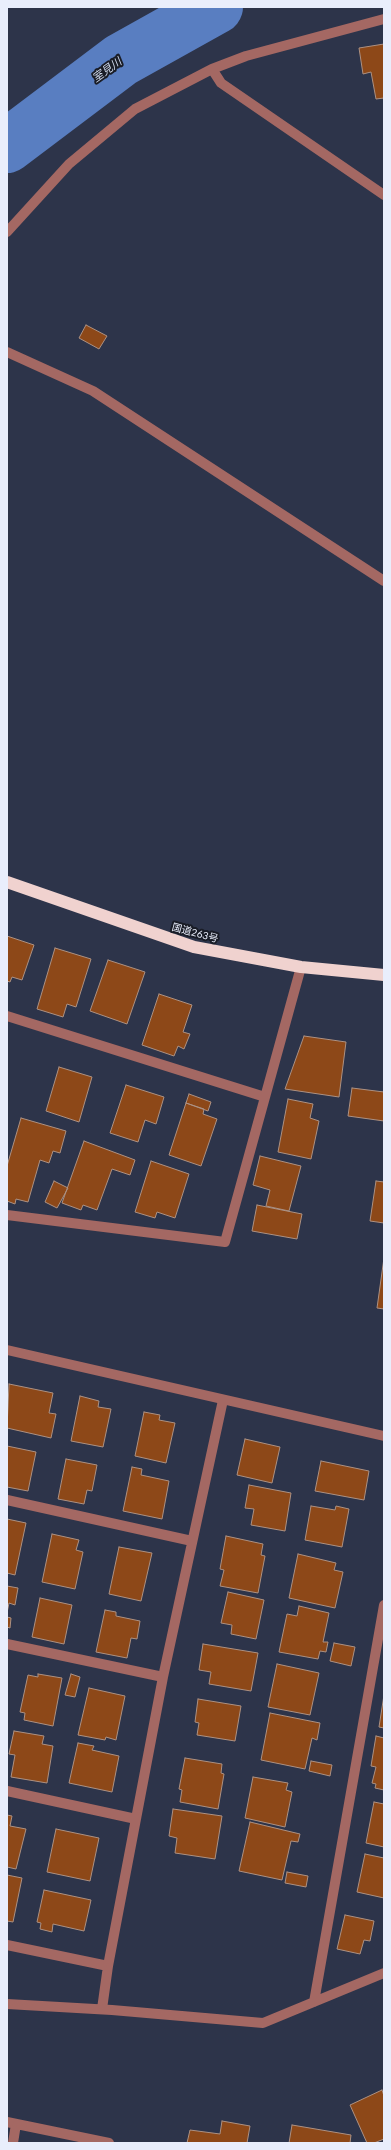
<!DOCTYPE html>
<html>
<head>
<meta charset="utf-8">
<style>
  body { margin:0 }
  #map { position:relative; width:391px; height:2150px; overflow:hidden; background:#2d344a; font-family:Lato,sans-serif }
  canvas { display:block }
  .frame { position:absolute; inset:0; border:8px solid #e9eefc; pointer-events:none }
</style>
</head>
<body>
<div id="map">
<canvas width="391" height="2150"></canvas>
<div class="frame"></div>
</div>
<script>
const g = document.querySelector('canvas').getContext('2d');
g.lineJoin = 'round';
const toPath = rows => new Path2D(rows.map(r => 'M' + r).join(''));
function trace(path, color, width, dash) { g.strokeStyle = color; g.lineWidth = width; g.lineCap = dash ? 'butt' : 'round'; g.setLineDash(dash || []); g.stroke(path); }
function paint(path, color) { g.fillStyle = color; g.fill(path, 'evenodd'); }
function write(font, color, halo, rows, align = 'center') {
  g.font = font + ' Lato,"Noto Sans JP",sans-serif'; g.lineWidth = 4; g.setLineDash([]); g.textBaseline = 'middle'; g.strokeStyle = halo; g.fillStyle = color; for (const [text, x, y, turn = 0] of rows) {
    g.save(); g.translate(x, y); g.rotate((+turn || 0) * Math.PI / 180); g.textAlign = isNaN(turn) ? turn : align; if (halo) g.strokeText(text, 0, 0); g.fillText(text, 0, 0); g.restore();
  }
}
trace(toPath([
  [7,146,121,60,216,7]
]), '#597ec1', 54);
const building = toPath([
  [384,44,384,98,376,99,371,72,363,74,359,48,384,44],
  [86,325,107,336,99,349,79,338,86,325],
  [7,936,34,945,22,980,12,977,10,982,7,981,7,936],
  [55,948,91,959,76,1007,67,1004,63,1017,37,1009,55,948],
  [108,960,145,972,127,1024,90,1011,108,960],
  [159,994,192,1005,183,1032,190,1034,184,1049,178,1046,174,1056,142,1045,159,994],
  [304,1036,346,1042,339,1097,285,1089,304,1036],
  [59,1067,92,1077,79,1122,46,1111,59,1067],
  [126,1085,164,1097,156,1124,145,1120,138,1142,110,1133,126,1085],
  [352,1088,384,1092,384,1121,348,1116,352,1088],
  [189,1094,211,1102,208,1111,186,1103,189,1094],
  [288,1099,313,1104,310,1118,319,1121,311,1159,278,1152,288,1099],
  [186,1103,204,1109,203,1114,217,1119,201,1166,169,1155,186,1103],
  [21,1118,66,1131,60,1153,53,1151,49,1163,40,1160,28,1202,16,1199,15,1204,7,1201,7,1166,21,1118],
  [84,1141,135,1160,130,1175,112,1169,97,1210,83,1205,81,1210,62,1203,84,1141],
  [260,1156,301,1166,289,1211,266,1206,270,1190,253,1185,260,1156],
  [151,1161,189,1174,175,1218,157,1212,155,1218,135,1212,151,1161],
  [54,1181,68,1188,57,1208,45,1202,54,1181],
  [376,1181,384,1182,384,1223,370,1221,376,1181],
  [257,1205,302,1214,297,1239,252,1231,257,1205],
  [384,1258,384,1309,377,1308,384,1258],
  [9,1384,53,1393,49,1413,56,1414,51,1438,7,1428,9,1384],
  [80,1396,99,1401,98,1407,111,1409,103,1447,71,1441,80,1396],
  [144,1412,160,1415,159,1420,175,1423,166,1463,135,1456,144,1412],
  [245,1439,280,1447,272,1483,237,1475,245,1439],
  [7,1446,36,1452,28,1491,7,1487,7,1446],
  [66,1459,97,1465,92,1491,87,1490,84,1504,58,1499,66,1459],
  [321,1461,369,1471,364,1500,315,1491,321,1461],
  [132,1467,142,1469,141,1475,169,1481,162,1519,123,1511,132,1467],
  [249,1485,291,1493,285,1531,251,1525,254,1509,245,1508,249,1485],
  [311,1506,335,1510,336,1506,349,1509,342,1547,305,1540,311,1506],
  [7,1519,26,1523,15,1575,7,1573,7,1519],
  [52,1534,79,1540,76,1550,83,1552,75,1589,42,1582,52,1534],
  [226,1536,263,1544,261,1555,265,1556,258,1593,220,1586,224,1570,220,1569,226,1536],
  [119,1547,152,1553,141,1601,109,1594,119,1547],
  [298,1554,336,1563,334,1570,343,1572,335,1608,289,1598,298,1554],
  [7,1586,18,1588,15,1605,9,1603,7,1613,7,1586],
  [228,1592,264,1600,256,1639,231,1634,232,1625,221,1623,228,1592],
  [40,1598,72,1605,64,1644,32,1637,40,1598],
  [299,1606,329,1613,323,1642,328,1642,326,1652,320,1651,318,1659,279,1652,287,1614,297,1616,299,1606],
  [105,1610,116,1612,116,1616,140,1621,137,1639,131,1638,127,1658,96,1652,105,1610],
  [7,1617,11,1618,10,1628,7,1627,7,1617],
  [334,1643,355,1647,351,1666,330,1661,334,1643],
  [203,1644,258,1653,251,1691,209,1684,211,1672,199,1670,203,1644],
  [277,1664,319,1673,310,1715,268,1707,277,1664],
  [38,1674,62,1678,53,1726,24,1720,25,1713,20,1712,28,1675,38,1677,38,1674],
  [71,1674,80,1677,75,1697,65,1695,71,1674],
  [89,1688,125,1696,116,1740,106,1737,105,1740,78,1735,89,1688],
  [384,1695,384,1728,379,1727,384,1695],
  [198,1699,241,1706,235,1741,197,1735,199,1723,195,1722,198,1699],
  [270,1713,320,1723,317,1740,312,1738,305,1769,261,1760,270,1713],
  [14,1731,44,1736,42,1744,53,1746,47,1783,11,1777,15,1755,9,1754,14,1731],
  [376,1736,384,1738,384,1790,375,1788,376,1784,372,1783,376,1767,371,1766,376,1736],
  [78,1743,94,1746,92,1750,119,1756,112,1792,69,1783,78,1743],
  [185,1758,222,1764,221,1773,224,1774,218,1809,180,1802,182,1790,179,1789,185,1758],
  [311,1761,332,1765,330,1776,309,1771,311,1761],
  [253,1777,288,1783,286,1790,292,1792,285,1827,245,1818,253,1777],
  [374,1802,384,1804,384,1847,366,1843,374,1802],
  [173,1809,222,1816,215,1859,175,1853,177,1838,169,1836,173,1809],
  [7,1815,12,1816,10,1826,26,1829,16,1869,7,1867,7,1815],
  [250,1822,300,1834,298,1842,291,1841,282,1880,239,1871,250,1822],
  [56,1829,99,1838,90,1881,47,1872,56,1829],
  [365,1854,384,1858,384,1898,357,1892,365,1854],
  [287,1872,308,1876,306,1887,285,1883,287,1872],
  [7,1875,22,1878,13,1922,7,1921,7,1875],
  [44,1890,91,1900,84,1931,53,1924,52,1932,40,1929,41,1923,37,1922,44,1890],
  [345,1915,374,1921,370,1941,364,1940,360,1954,337,1949,345,1915],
  [382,2090,384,2096,384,2139,374,2143,367,2143,350,2105,382,2090],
  [222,2121,250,2126,247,2143,187,2143,190,2130,220,2134,222,2121],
  [292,2125,351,2135,350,2143,289,2143,292,2125]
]);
paint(building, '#8d4818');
trace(building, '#ad9182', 1);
trace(toPath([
  [212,69,221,83,384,195],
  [7,232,69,164,135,109,212,69,246,56,384,19],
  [7,352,93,391,384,581],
  [7,1016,265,1097],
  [7,1215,225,1242,301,967],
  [7,1350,384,1436],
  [7,1500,192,1541],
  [7,1644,163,1677],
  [7,1791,136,1819],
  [7,1945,108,1966,163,1677,223,1400],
  [314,2002,384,1605],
  [7,2004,112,2010,263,2023,384,1973],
  [102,2009,108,1966],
  [7,2122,109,2143],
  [13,2143,16,2124]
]), '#a46863', 10);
trace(toPath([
  [7,882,194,947,301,967,384,975]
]), '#f0d2cf', 12);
write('10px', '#e9eefc', '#191c26', [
  ["国道263号",195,933,15]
]);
write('italic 11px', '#d0daed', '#191c26', [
  ["室見川",107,70,-36]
]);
</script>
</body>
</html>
